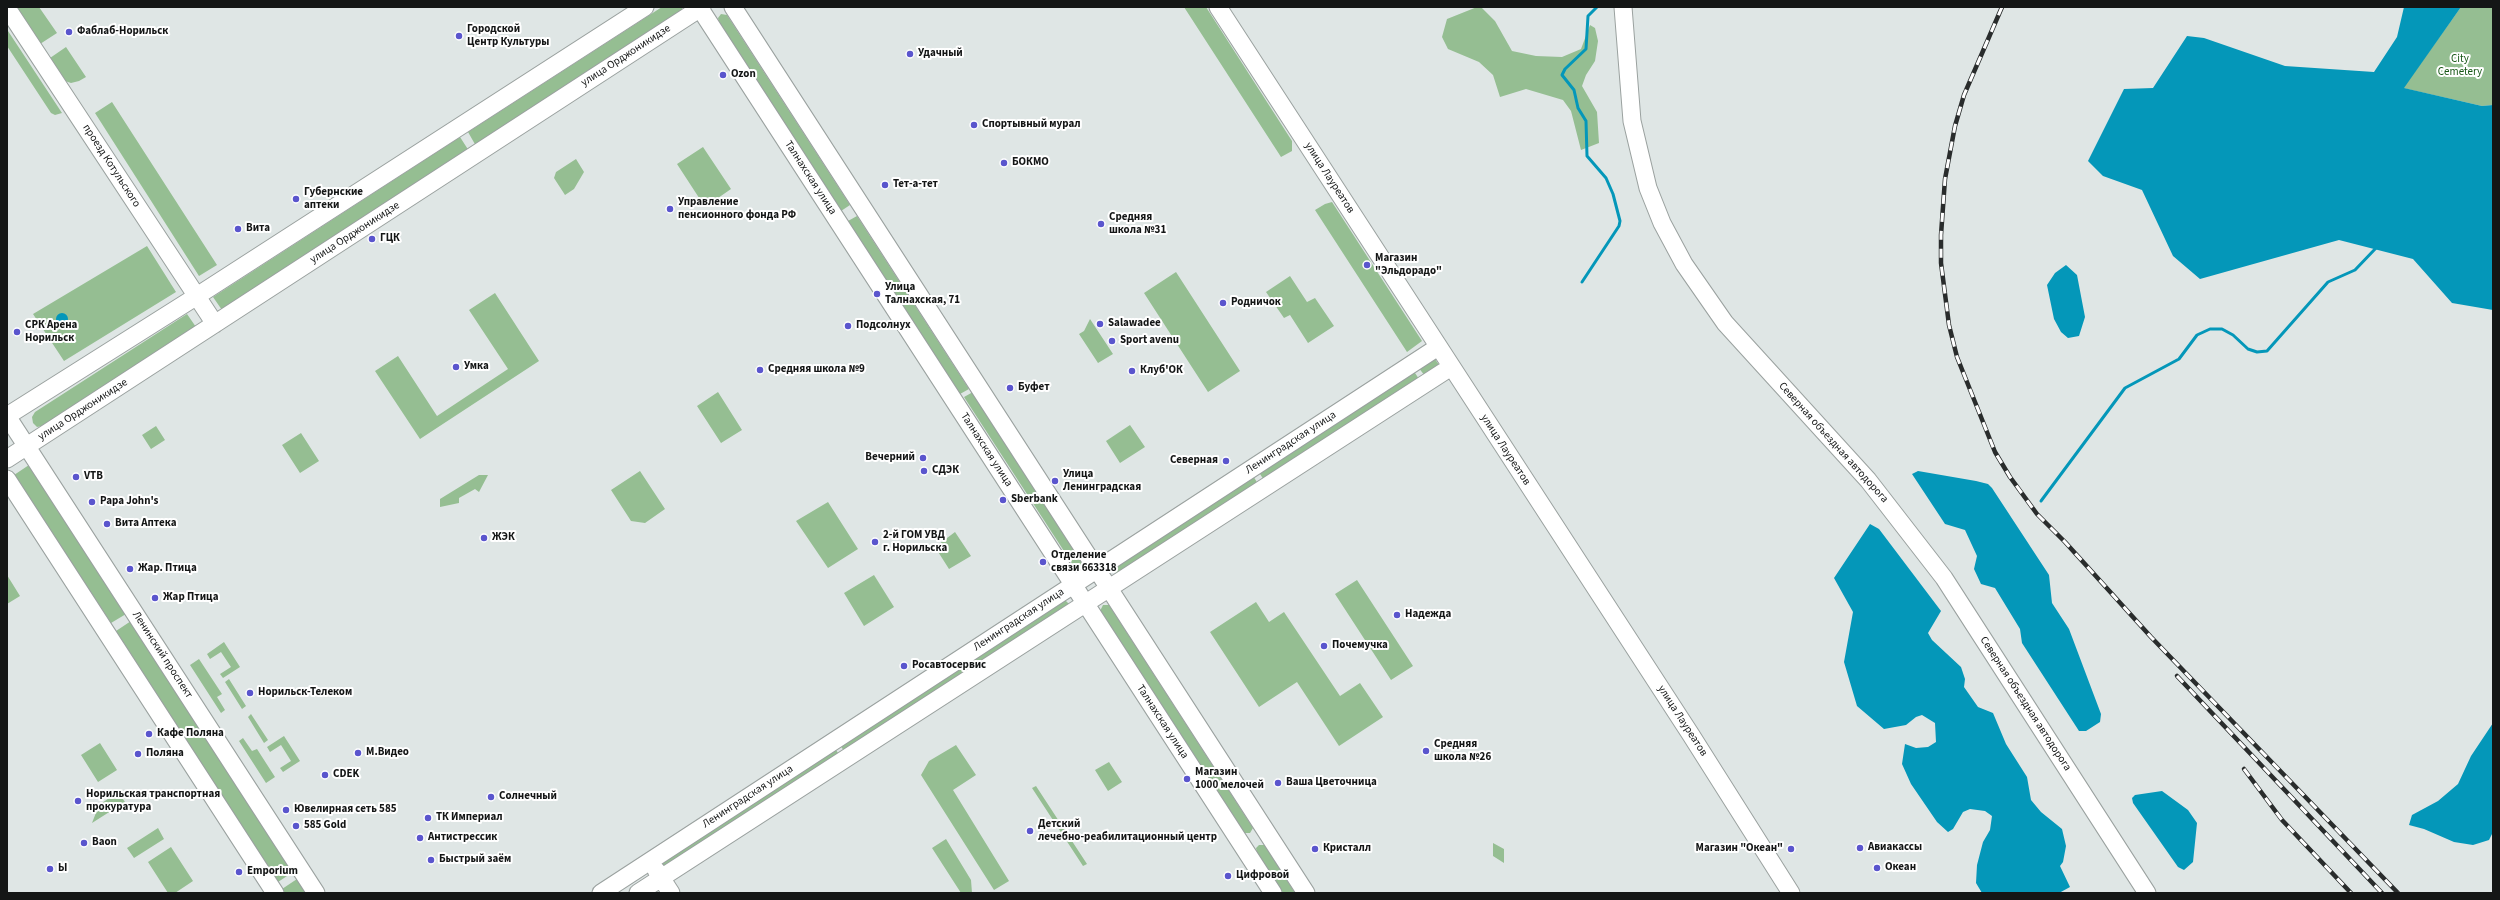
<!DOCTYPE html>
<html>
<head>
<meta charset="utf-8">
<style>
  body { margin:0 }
  #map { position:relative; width:2500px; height:900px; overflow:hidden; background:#dfe6e5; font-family:"Source Sans 3",sans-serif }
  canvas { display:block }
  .frame { position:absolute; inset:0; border:8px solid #141616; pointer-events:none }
</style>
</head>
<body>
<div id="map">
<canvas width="2500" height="900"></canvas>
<div class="frame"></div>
</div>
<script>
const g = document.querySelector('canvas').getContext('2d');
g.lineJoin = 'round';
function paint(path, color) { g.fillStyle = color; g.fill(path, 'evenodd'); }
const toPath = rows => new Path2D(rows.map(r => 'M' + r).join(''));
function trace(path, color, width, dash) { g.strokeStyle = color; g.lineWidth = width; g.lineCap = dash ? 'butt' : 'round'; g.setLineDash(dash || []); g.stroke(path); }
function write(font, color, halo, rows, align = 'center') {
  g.font = font + ' "Source Sans 3",sans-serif'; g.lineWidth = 4; g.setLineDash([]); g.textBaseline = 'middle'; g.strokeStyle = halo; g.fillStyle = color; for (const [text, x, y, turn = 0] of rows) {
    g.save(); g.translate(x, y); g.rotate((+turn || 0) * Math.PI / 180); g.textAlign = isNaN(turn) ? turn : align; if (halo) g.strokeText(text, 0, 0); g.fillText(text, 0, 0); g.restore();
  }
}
paint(toPath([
  [16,7,39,7,57,33,40,44],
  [662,7,682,8,682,11,476,146,468,132],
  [1184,7,1206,7,1292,141,1292,151,1281,157],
  [1477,7,1481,7,1495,21,1512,51,1536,56,1562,57,1581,49,1590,25,1595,28,1598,41,1595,61,1586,75,1582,86,1597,112,1599,143,1581,150,1571,111,1563,100,1526,89,1500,97,1493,75,1479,62,1448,49,1442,37,1447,19],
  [2461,7,2493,7,2493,105,2482,106,2403,88],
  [721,14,727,15,850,205,841,211,719,22,718,18],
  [8,31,62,113,55,115,51,113,7,46],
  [66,47,86,77,79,81,71,83,65,81,50,58],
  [112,102,217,265,199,276,95,113],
  [460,137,469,151,222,310,213,297],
  [703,147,731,189,705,207,677,164],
  [576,159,584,172,574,189,565,195,554,178,556,172],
  [1332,202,1422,341,1407,352,1315,210,1325,204],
  [857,216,969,389,960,394,848,221],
  [147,246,176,292,64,361,33,314],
  [1176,272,1240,371,1208,392,1144,293],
  [1290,276,1307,302,1315,298,1334,326,1308,343,1290,315,1284,318,1266,292],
  [495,293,539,361,420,439,375,371,398,356,437,416,508,369,469,310],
  [187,314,196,327,42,426,37,427,33,423,32,417,35,412],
  [1090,319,1113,354,1098,363,1079,334,1084,331],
  [1435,359,1439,365,1425,376,1418,367],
  [1413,370,1419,379,1264,480,1258,471],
  [718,392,742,430,721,443,697,406],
  [973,392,1083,564,1081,568,1076,569,1073,565,964,397],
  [1130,425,1145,447,1120,463,1106,441],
  [156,426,165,440,151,449,142,435],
  [301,433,319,461,300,473,282,445],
  [29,465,126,614,111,623,14,475],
  [640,471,665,509,645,523,631,521,611,490],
  [1252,474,1258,484,1117,574,1113,571,1113,569],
  [479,475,488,475,479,492,475,489,459,498,459,503,440,507,440,499],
  [828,502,858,549,828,568,796,521],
  [955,532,971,556,949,569,935,547],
  [7,575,20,596,7,604,8,592],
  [874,575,894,607,864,626,844,593],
  [1357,580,1413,666,1391,680,1335,594],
  [1065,600,1069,604,845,753,839,743],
  [1256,602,1269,622,1284,612,1340,696,1360,683,1383,717,1339,746,1297,682,1259,707,1210,632],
  [1103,605,1109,605,1253,828,1250,833,1244,833,1100,611],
  [131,621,293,872,278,882,116,631],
  [224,642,240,667,223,678,220,674,231,667,221,652,210,659,207,654],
  [199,659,222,694,217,697,225,710,221,713,190,665],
  [229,679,246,706,242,709,225,682],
  [251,714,268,740,264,743,248,717],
  [284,736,300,761,283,772,280,768,291,761,281,745,270,752,267,747],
  [243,738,252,751,257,749,275,777,266,783,239,741],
  [100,743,117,770,98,782,81,755],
  [956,745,976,775,953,790,1009,881,994,890,921,775,929,761],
  [834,747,840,756,665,867,661,865,661,860],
  [1109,762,1122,782,1108,791,1095,770],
  [1036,786,1087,864,1083,866,1032,788],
  [118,792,125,802,92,823,99,805],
  [158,828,164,839,134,858,127,848],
  [946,839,971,880,972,893,961,893,932,848],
  [1493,843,1504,849,1504,863,1493,856],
  [1259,845,1265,845,1295,893,1283,893,1257,853,1256,848],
  [171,847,193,881,175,893,168,893,148,862],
  [297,879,306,893,285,893,282,889]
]), '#95be92');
paint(toPath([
  [2404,7,2461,7,2404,88,2482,106,2493,105,2493,310,2452,303,2413,259,2339,240,2200,279,2173,256,2142,190,2103,176,2088,161,2124,89,2153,88,2187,36,2204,38,2285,66,2374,72,2397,37],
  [2066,265,2077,275,2085,317,2079,336,2068,338,2061,332,2054,319,2047,285,2055,273],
  '56 319a6 6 0 1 1 12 0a6 6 0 1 1-12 0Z',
  [1918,471,1976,481,1988,484,1992,488,2049,575,2052,603,2069,629,2101,714,2100,722,2086,731,2079,731,2022,643,2020,629,1995,588,1981,584,1974,569,1977,556,1965,530,1945,524,1912,474],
  [1870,524,1879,529,1941,611,1928,633,1932,640,1961,667,1965,679,1964,687,1978,707,1993,713,2006,744,2027,777,2031,800,2041,812,2062,829,2066,846,2063,862,2060,866,2070,887,2059,893,1982,893,1976,883,1977,865,1983,842,1990,830,1992,816,1985,811,1970,809,1963,812,1953,829,1948,832,1937,822,1911,784,1902,764,1905,744,1916,748,1928,747,1936,742,1935,723,1922,715,1916,717,1906,725,1884,729,1857,706,1844,662,1853,612,1834,578],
  [2493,723,2493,832,2489,840,2473,845,2454,842,2424,829,2409,825,2412,815,2438,801,2458,784,2471,756],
  [2162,791,2188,810,2197,823,2193,862,2184,870,2178,867,2133,803,2132,798,2135,795]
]), '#0497b9');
trace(toPath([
  [1582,282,1619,226,1620,221,1613,194,1606,178,1587,156,1586,121,1578,108,1574,90,1562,75,1565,69,1586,49,1588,16,1597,7],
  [2041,501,2125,388,2179,359,2197,335,2210,329,2222,329,2233,335,2248,349,2257,352,2267,351,2328,282,2355,270,2376,248]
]), '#0497b9', 3);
const secondary = toPath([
  [699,7,1273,893],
  [733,7,1306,893],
  [1218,7,1691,735,1791,893],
  [1623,7,1632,121,1648,188,1662,223,1684,264,1725,323,1868,480,1944,578,2147,893],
  [7,8,215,324],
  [7,416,197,296,645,7],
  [7,416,316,893],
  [7,459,702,7],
  [7,479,275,893],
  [656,870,671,893],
  [601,893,1438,347],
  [638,893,1451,367]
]);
trace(secondary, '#9aa19f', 19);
trace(secondary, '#fff', 17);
const rail = toPath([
  [2002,7,1964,95,1955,126,1945,179,1941,235,1941,263,1949,325,1957,357,1995,452,2010,477,2037,514,2065,542,2151,637,2398,893],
  [2177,676,2382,893],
  [2244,769,2282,820,2351,893]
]);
trace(rail, '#292c2c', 4.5);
trace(rail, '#fff', 3, [9]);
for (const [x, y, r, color] of [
  [69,32,4,"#5a55cd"],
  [459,36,4,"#5a55cd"],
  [910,54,4,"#5a55cd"],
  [723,75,4,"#5a55cd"],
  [974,125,4,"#5a55cd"],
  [1004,163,4,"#5a55cd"],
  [885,185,4,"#5a55cd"],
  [296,199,4,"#5a55cd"],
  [670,209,4,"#5a55cd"],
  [1101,224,4,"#5a55cd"],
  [238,229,4,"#5a55cd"],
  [372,239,4,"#5a55cd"],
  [1367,265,4,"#5a55cd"],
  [877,294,4,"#5a55cd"],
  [1223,303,4,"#5a55cd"],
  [1100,324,4,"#5a55cd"],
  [848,326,4,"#5a55cd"],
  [17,332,4,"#5a55cd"],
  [1112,341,4,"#5a55cd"],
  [456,367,4,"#5a55cd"],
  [760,370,4,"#5a55cd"],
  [1132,371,4,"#5a55cd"],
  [1010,388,4,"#5a55cd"],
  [923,458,4,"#5a55cd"],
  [1226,461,4,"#5a55cd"],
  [924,471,4,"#5a55cd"],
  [76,477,4,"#5a55cd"],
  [1055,481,4,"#5a55cd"],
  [1003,500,4,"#5a55cd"],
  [92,502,4,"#5a55cd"],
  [107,524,4,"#5a55cd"],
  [484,538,4,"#5a55cd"],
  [875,542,4,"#5a55cd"],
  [1043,562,4,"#5a55cd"],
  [130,569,4,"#5a55cd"],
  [155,598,4,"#5a55cd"],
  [1397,615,4,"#5a55cd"],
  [1324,646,4,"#5a55cd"],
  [904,666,4,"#5a55cd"],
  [250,693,4,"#5a55cd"],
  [149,734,4,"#5a55cd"],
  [1426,751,4,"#5a55cd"],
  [358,753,4,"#5a55cd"],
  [138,754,4,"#5a55cd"],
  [325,775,4,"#5a55cd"],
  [1187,779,4,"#5a55cd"],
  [1278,783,4,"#5a55cd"],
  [491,797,4,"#5a55cd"],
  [78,801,4,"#5a55cd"],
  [286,810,4,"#5a55cd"],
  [428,818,4,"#5a55cd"],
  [296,826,4,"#5a55cd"],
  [1030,831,4,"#5a55cd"],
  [420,838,4,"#5a55cd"],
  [84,843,4,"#5a55cd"],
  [1860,848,4,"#5a55cd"],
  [1315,849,4,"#5a55cd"],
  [1791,849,4,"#5a55cd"],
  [431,860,4,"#5a55cd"],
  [1877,868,4,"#5a55cd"],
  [50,869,4,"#5a55cd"],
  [239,872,4,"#5a55cd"],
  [1228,876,4,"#5a55cd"]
]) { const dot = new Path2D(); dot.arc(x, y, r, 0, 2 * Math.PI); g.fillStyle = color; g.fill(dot); trace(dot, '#fff', 1.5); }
write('bold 11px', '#141616', '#fff', [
  ["Городской",467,30],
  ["Центр Культуры",467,43],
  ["Фаблаб-Норильск",77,32],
  ["Удачный",918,54],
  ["Ozon",731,75],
  ["Спортывный мурал",982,125],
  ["БОКМО",1012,163],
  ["Тет-а-тет",893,185],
  ["Губернские",304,193],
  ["аптеки",304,206],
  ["Управление",678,203],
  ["пенсионного фонда РФ",678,216],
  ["Средняя",1109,218],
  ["школа №31",1109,231],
  ["Вита",246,229],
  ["ГЦК",380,239],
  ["Магазин",1375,259],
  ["\"Эльдорадо\"",1375,272],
  ["Улица",885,288],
  ["Талнахская, 71",885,301],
  ["Родничок",1231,303],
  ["Salawadee",1108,324],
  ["СРК Арена",25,326],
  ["Норильск",25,339],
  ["Подсолнух",856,326],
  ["Sport avenu",1120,341],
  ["Умка",464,367],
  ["Средняя школа №9",768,370],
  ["Клуб'ОК",1140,371],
  ["Буфет",1018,388],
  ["Вечерний",915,458,"right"],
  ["Северная",1218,461,"right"],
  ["СДЭК",932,471],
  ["Улица",1063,475],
  ["Ленинградская",1063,488],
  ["VTB",84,477],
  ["Sberbank",1011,500],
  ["Papa John's",100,502],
  ["Вита Аптека",115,524],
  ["2-й ГОМ УВД",883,536],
  ["г. Норильска",883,549],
  ["ЖЭК",492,538],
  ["Отделение",1051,556],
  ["связи 663318",1051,569],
  ["Жар. Птица",138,569],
  ["Жар Птица",163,598],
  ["Надежда",1405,615],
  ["Почемучка",1332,646],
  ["Росавтосервис",912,666],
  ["Норильск-Телеком",258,693],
  ["Кафе Поляна",157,734],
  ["Средняя",1434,745],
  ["школа №26",1434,758],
  ["М.Видео",366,753],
  ["Поляна",146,754],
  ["Магазин",1195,773],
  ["1000 мелочей",1195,786],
  ["CDEK",333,775],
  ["Ваша Цветочница",1286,783],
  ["Норильская транспортная",86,795],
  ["прокуратура",86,808],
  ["Солнечный",499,797],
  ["Ювелирная сеть 585",294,810],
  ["ТК Империал",436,818],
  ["Детский",1038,825],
  ["лечебно-реабилитационный центр",1038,838],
  ["585 Gold",304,826],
  ["Антистрессик",428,838],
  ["Baon",92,843],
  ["Авиакассы",1868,848],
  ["Кристалл",1323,849],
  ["Магазин \"Океан\"",1783,849,"right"],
  ["Быстрый заём",439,860],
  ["Океан",1885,868],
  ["Ы",58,869],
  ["Emporium",247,872],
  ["Цифровой",1236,876]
], 'left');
write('11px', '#141616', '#fff', [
  ["улица Орджоникидзе",626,56,-33],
  ["проезд Котульского",111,166,57],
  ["Талнахская улица",810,178,57],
  ["улица Лауреатов",1329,178,57],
  ["улица Орджоникидзе",355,233,-33],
  ["улица Орджоникидзе",83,410,-33],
  ["Ленинградская улица",1291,443,-33],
  ["Северная объездная автодорога",1833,443,48],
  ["Талнахская улица",986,450,57],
  ["улица Лауреатов",1505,450,57],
  ["Ленинградская улица",1019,620,-33],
  ["Ленинский проспект",162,655,57],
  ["Северная объездная автодорога",2025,704,57],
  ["улица Лауреатов",1682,721,57],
  ["Талнахская улица",1162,722,57],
  ["Ленинградская улица",748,797,-33]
]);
write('11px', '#175716', '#fff', [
  ["City",2460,60],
  ["Cemetery",2460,73]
]);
</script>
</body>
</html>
